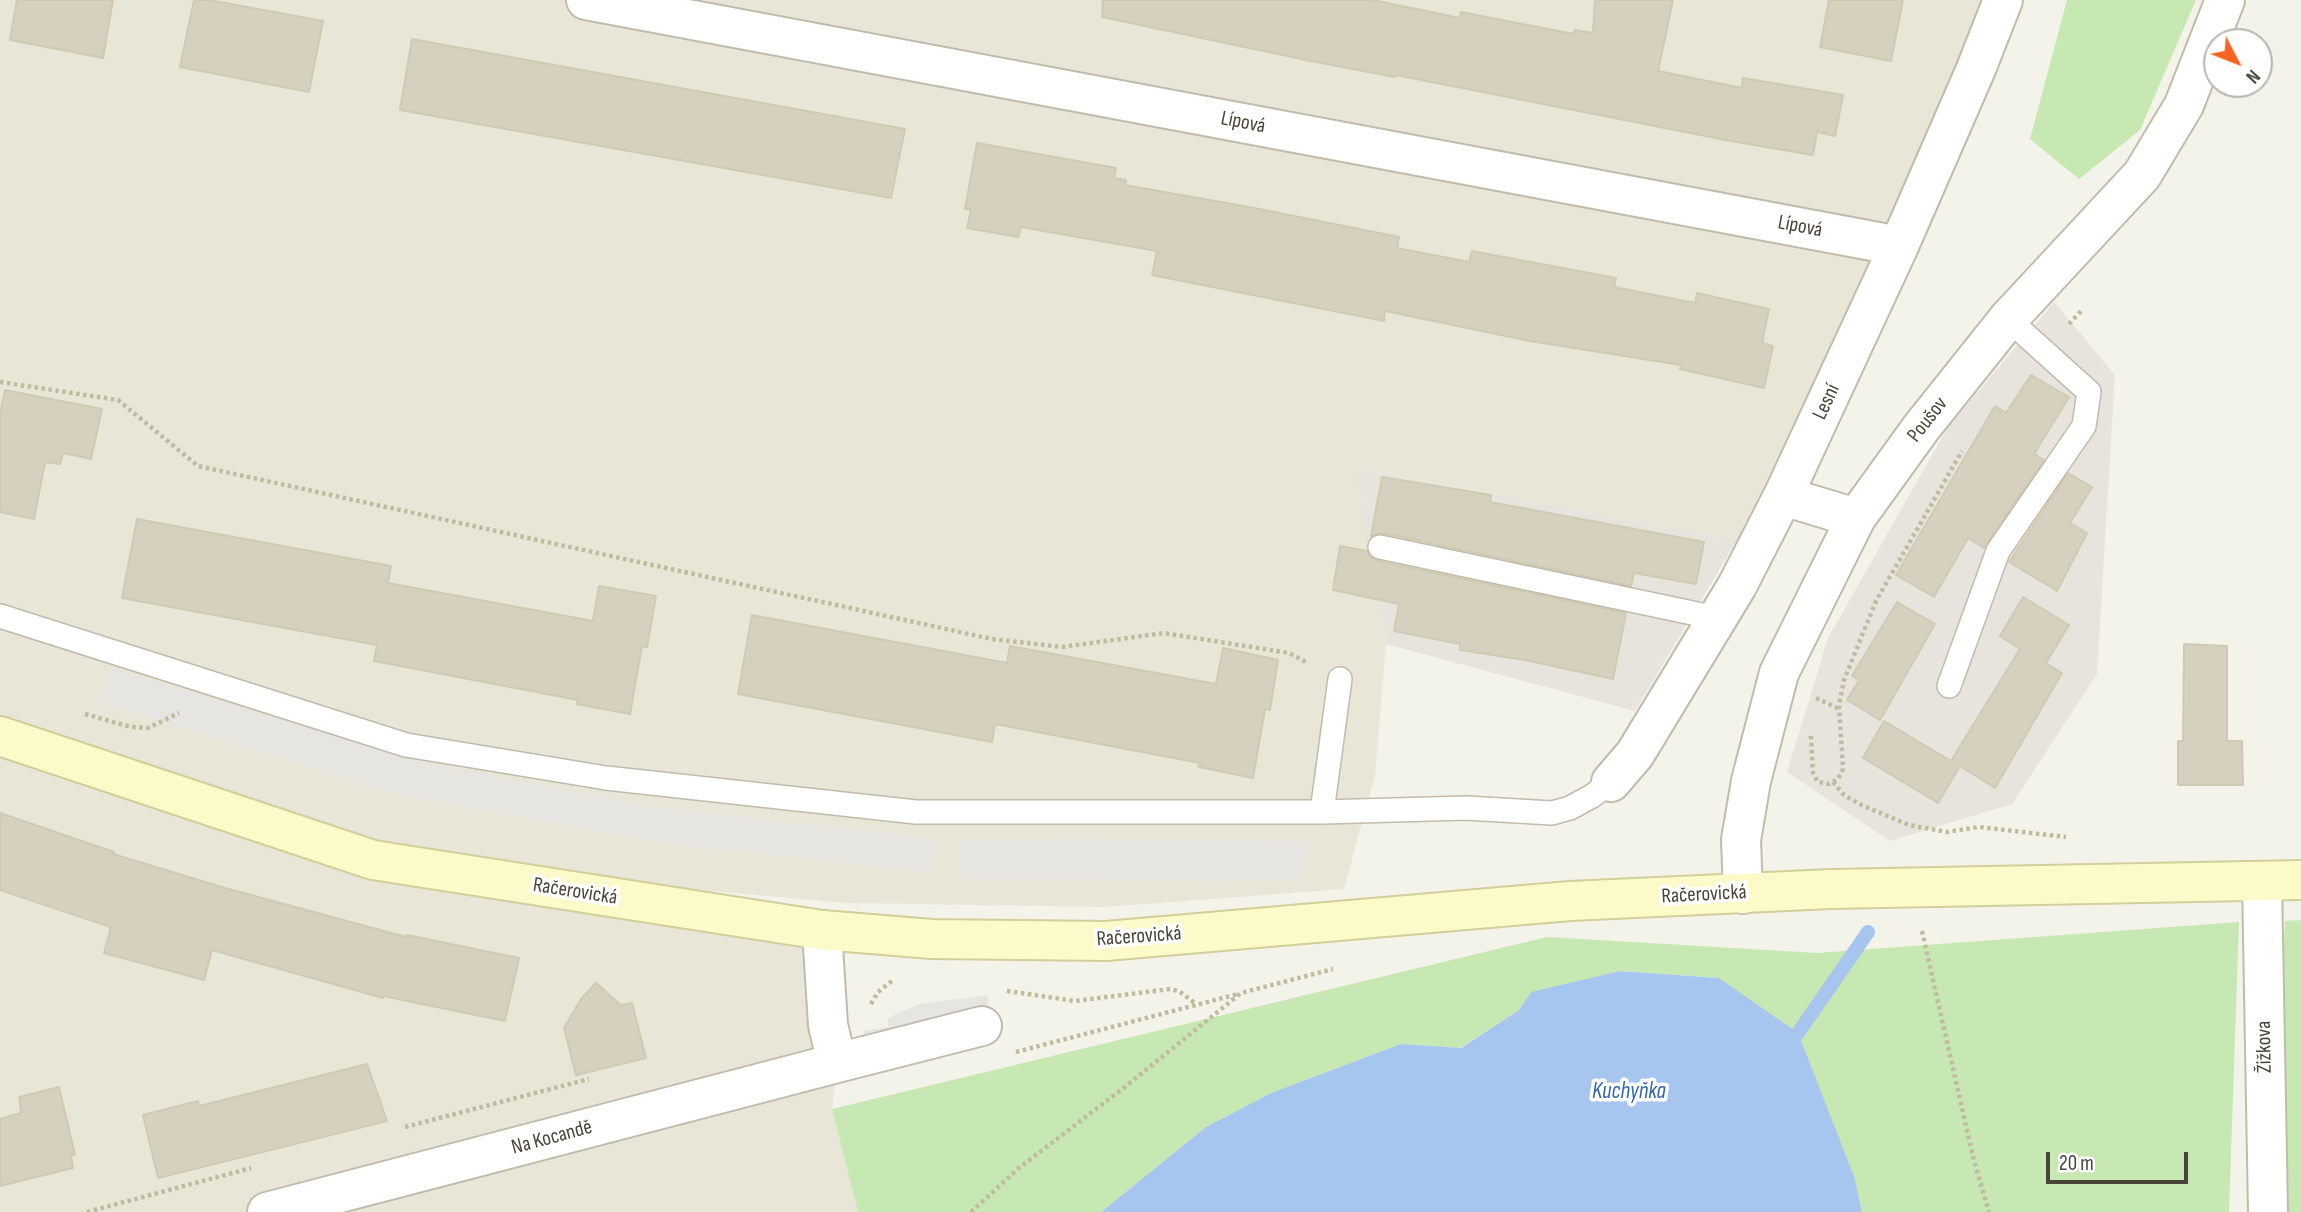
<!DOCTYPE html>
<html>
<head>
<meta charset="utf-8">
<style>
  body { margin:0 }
  #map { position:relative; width:2301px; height:1212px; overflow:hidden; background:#f4f3e9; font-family:"Sofia Sans Condensed",sans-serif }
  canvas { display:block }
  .north { position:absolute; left:2203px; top:28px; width:70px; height:70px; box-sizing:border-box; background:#fff; border:2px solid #b6b4af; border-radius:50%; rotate:132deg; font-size:19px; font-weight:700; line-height:28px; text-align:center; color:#484438 }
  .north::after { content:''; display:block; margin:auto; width:24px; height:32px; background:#f56420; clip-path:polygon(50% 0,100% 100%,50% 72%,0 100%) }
  .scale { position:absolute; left:2046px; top:1152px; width:142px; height:32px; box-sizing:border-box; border:4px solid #484438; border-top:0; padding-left:9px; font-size:21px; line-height:24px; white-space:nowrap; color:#484438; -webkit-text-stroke:5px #fff; paint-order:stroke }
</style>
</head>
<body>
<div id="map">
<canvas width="2301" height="1212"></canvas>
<div class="north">N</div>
<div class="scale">20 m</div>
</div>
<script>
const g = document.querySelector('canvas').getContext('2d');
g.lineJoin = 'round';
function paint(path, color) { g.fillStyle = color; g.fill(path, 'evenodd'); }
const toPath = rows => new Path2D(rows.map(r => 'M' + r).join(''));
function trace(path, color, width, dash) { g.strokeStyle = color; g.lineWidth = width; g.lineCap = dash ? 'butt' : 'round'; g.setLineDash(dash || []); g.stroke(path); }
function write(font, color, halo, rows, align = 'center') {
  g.font = font + ' "Sofia Sans Condensed",sans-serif'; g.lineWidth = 7; g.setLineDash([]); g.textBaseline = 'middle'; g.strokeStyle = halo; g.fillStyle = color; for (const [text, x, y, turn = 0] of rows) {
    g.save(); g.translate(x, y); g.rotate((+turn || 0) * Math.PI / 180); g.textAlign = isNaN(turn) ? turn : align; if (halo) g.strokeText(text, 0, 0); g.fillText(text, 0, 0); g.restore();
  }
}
paint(toPath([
  [0,0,2003,0,1783,496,1737,540,1356,468,1386,644,1375,775,1344,889,1105,907,846,903,386,862,838,939,837,1063,832,1109,858,1212,0,1212]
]), '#e8e6d7');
paint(toPath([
  [2054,302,2115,375,2097,674,2012,804,1890,841,1787,772,1828,638,1948,427],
  [1355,468,1737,540,1635,711,1386,644]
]), '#e7e4de');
paint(toPath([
  [2067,0,2196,0,2140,130,2079,179,2030,139],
  [2301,920,2301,1212,2272,1212,2285,921],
  [2239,922,2229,1212,1862,1212,1855,1179,1719,978,1621,971,1531,992,1519,1010,1460,1048,1401,1044,1271,1093,1206,1127,1101,1212,858,1212,832,1109,1547,937,1817,953]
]), '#c7e7b3');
paint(toPath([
  [110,667,410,760,666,809,937,839,930,872,657,842,392,793,98,702],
  [959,839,1309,841,1299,881,960,878],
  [988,995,988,1042,868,1067,863,1031,888,1027,888,1018,919,1004]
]), '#e6e5e1');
paint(toPath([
  [1620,971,1719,978,1798,1033,1855,1179,1862,1212,1101,1212,1206,1127,1271,1093,1401,1044,1461,1048,1519,1010,1531,992]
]), '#a7c6ef');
trace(toPath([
  [1798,1033,1868,932]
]), '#a7c6ef', 14);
const building = toPath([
  [17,0,113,0,103,58,10,40,17,0],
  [194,0,209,0,323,21,309,92,180,67,194,0],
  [1103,0,1373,0,1460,18,1461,12,1574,34,1575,30,1593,33,1595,0,1673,0,1658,71,1742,88,1743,78,1843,95,1835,136,1817,132,1813,155,1731,141,1396,75,1395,77,1311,61,1102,17,1103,0],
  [1829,0,1903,0,1891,61,1820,47,1829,0],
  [412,39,905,129,891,198,400,110,412,39],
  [977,143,1116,168,1114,178,1126,180,1125,185,1249,207,1399,237,1397,248,1469,262,1472,251,1616,278,1614,287,1695,303,1697,293,1769,309,1762,343,1773,346,1764,388,1680,369,1681,365,1530,341,1385,311,1384,321,1152,275,1157,251,1021,227,1018,237,967,228,971,210,965,209,977,143],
  [2031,375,2069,397,2034,454,2044,460,1984,548,1968,538,1934,597,1896,575,1995,406,2006,413,2031,375],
  [5,390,102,409,91,459,63,453,60,464,45,462,34,519,0,512,0,414,5,390],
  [2068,473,2092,487,2070,523,2087,533,2057,591,2009,562,2068,473],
  [1382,477,1491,495,1490,502,1704,542,1696,584,1634,573,1631,586,1383,533,1371,536,1382,477],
  [137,519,391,566,388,583,593,621,599,586,656,596,647,647,642,646,630,714,577,704,578,700,374,661,377,645,122,598,137,519],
  [1340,546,1367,551,1370,557,1377,561,1626,613,1613,679,1525,660,1460,650,1460,644,1394,631,1399,604,1333,590,1340,546],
  [2023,597,2069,625,2046,663,2062,673,1995,788,1960,766,1938,803,1863,758,1884,721,1951,761,2020,649,2000,636,2023,597],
  [1897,602,1935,624,1880,720,1847,700,1859,680,1852,676,1897,602],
  [752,615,1007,663,1010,646,1216,684,1223,648,1278,660,1270,710,1265,709,1253,778,1199,767,1200,763,995,724,992,742,738,694,752,615],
  [2184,644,2227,646,2227,741,2242,741,2243,785,2178,785,2178,741,2183,741,2184,644],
  [0,813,114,852,113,854,225,888,406,937,407,935,519,958,505,1021,383,996,383,998,212,950,204,980,104,953,111,927,0,890,0,813],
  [596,983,621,1005,632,1003,646,1058,576,1075,564,1028,581,999,596,983],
  [367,1064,387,1121,158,1178,143,1115,198,1101,199,1106,367,1064],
  [59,1087,75,1155,71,1156,73,1168,0,1186,0,1119,21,1113,19,1097,59,1087]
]);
paint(building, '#d6d1bf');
trace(building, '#d0cab2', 2);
const lane = toPath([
  [1380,547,1716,618],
  [0,616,406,745,606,778,916,812,1322,812,1466,808,1552,813,1570,808,1592,796,1611,782],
  [1949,686,1998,551,2084,426,2089,392,2008,319],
  [1322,812,1340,679]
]);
const street = toPath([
  [586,0,1899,246],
  [1783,496,1856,518],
  [1611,782,1635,754,1737,586,1783,496,1899,246,1976,69,2003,0],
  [2262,881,2268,1212],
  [1743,894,1741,840,1751,781,1779,673,1856,518,1921,428,2008,319,2142,175,2184,105,2225,0],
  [822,930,828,1025,837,1063,982,1026],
  [267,1212,837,1063]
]);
const secondary = toPath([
  [0,736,373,860,822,930,932,939,1106,941,1570,901,1831,889,2301,880]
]);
trace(lane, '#c0bcac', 26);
trace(street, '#c0bcac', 42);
trace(secondary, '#d3ce9a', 42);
trace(toPath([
  [2069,324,2082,310],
  [0,382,118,400,198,466,992,639,1062,647,1164,633,1289,653,1308,663],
  [1816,698,1839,709],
  [85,714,131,727,148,728,179,713],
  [1811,736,1813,773,1818,782,1829,784,1838,779,1843,769,1839,705,1844,680,1876,601,1962,451],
  [1833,782,1844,795,1859,804,1909,825,1947,832,1979,827,2066,837],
  [1922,931,1973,1157,1989,1212],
  [1007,991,1075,1001,1170,989,1179,991,1196,1004],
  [871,1004,878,992,893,980],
  [1016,1052,1238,994],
  [405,1127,589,1079],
  [87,1212,251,1168],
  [971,1212,1019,1168,1126,1086,1241,993,1333,969]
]), '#c1bb9d', 4.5, [3.5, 3.5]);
trace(lane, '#fff', 23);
trace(street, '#fff', 38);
trace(secondary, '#fdfaca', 38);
write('21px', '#484438', '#fff', [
  ["Lípová",1243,123,11],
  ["Lípová",1800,227,11],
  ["Lesní",1827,402,-65],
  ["Poušov",1928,420,-52],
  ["Račerovická",575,892,9],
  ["Račerovická",1704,895,-3],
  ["Račerovická",1139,937,-4],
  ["Žižkova",2265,1047,-91],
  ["Na Kocandě",552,1138,-15]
]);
write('italic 23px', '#3266b2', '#fff', [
  ["Kuchyňka",1629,1092]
]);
</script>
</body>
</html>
